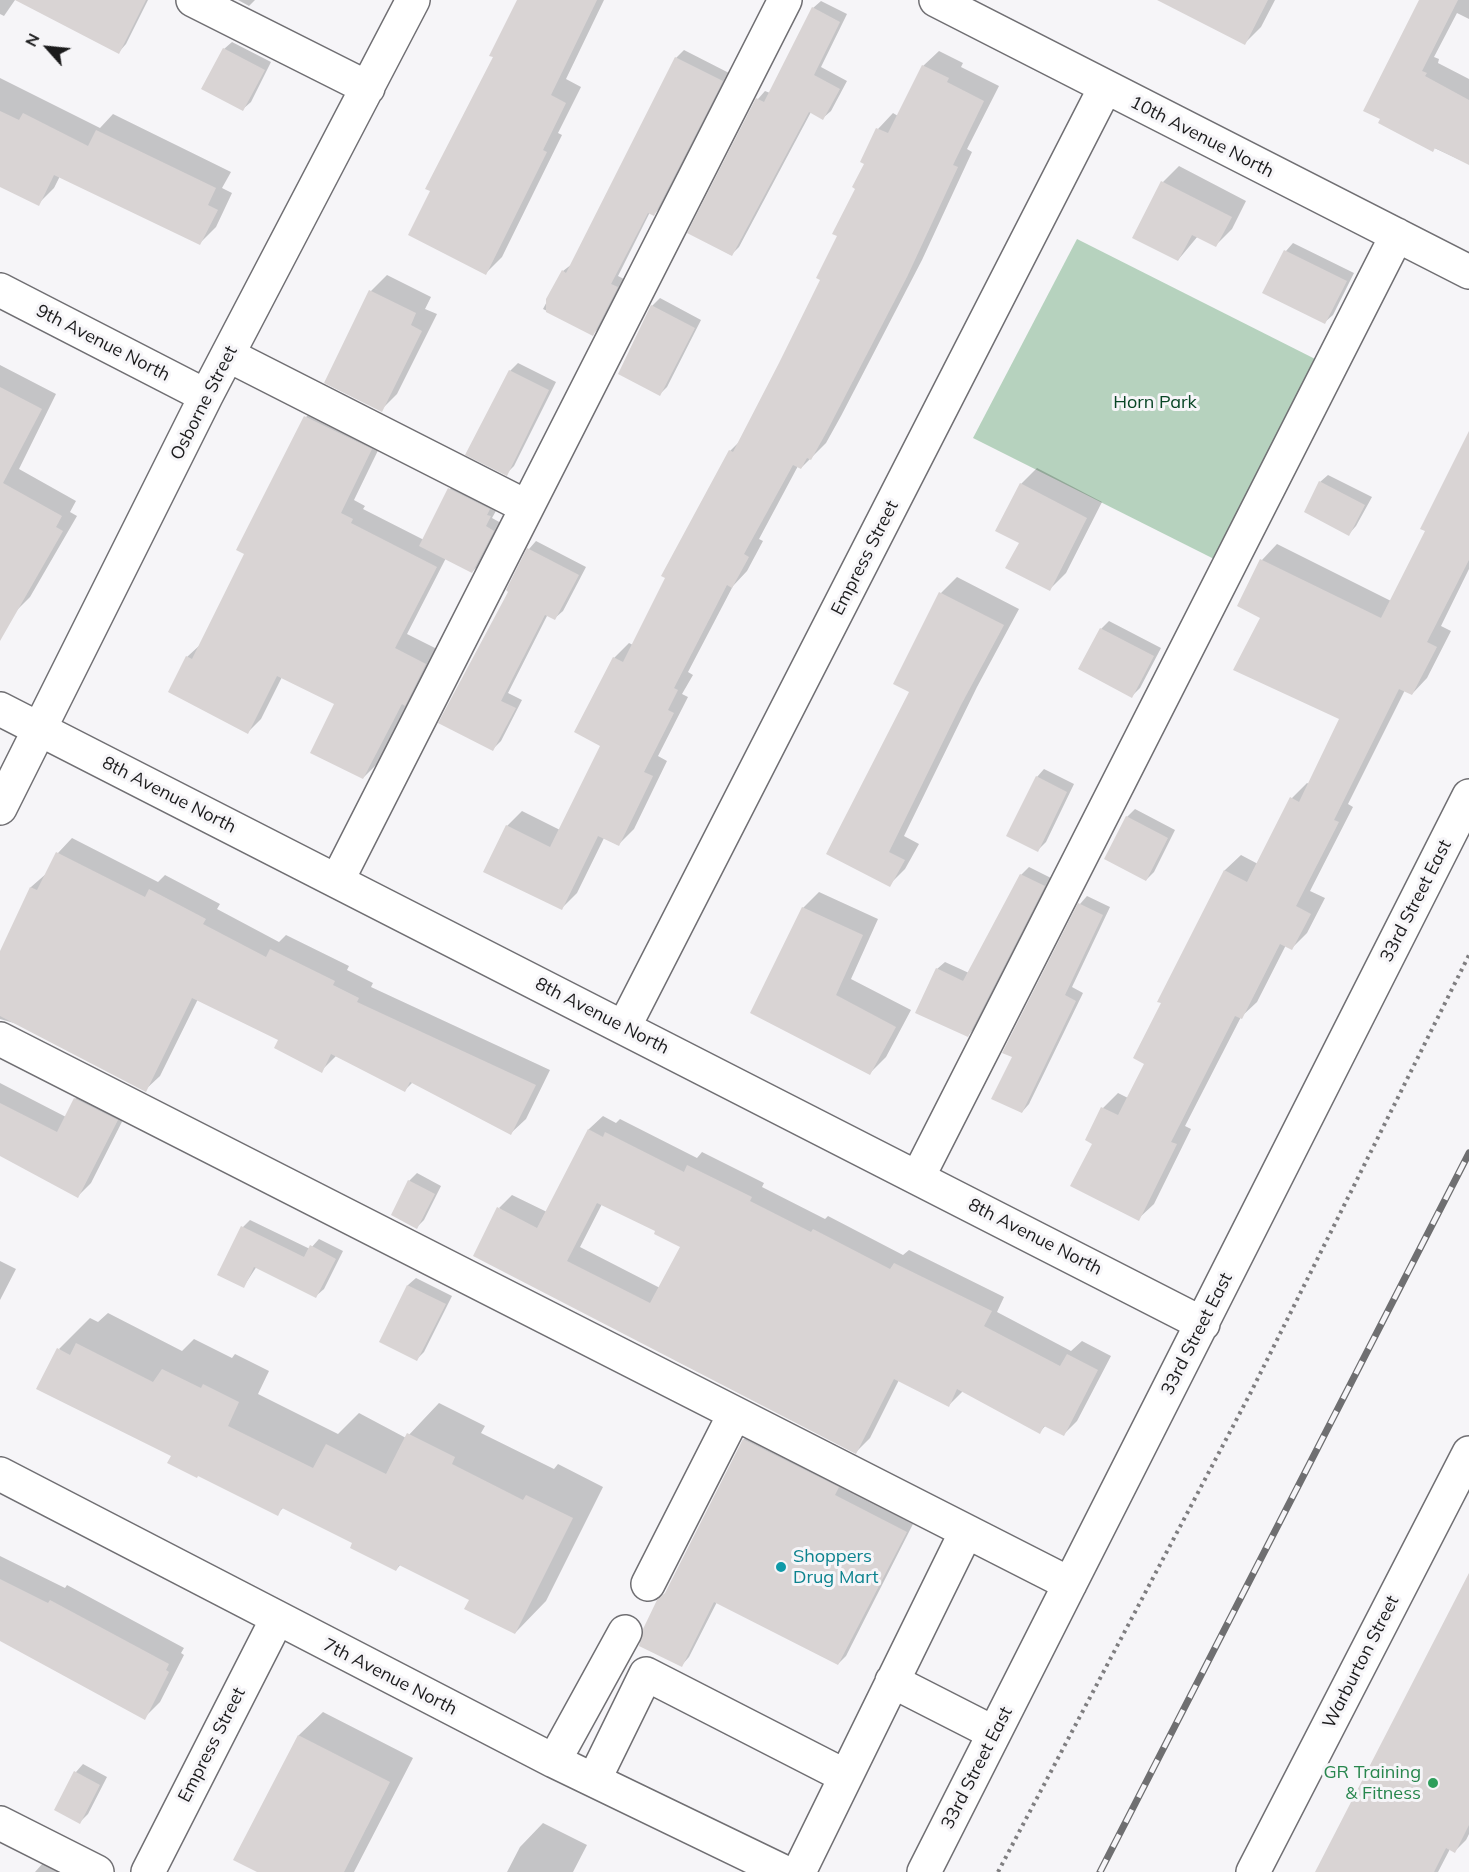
<!DOCTYPE html>
<html>
<head>
<meta charset="utf-8">
<style>
  body { margin:0 }
  #map { position:relative; width:1469px; height:1872px; overflow:hidden; background:#f6f5f8; font-family:Mulish,sans-serif }
  canvas { display:block }
  .north { position:absolute; left:18px; top:18px; width:60px; height:60px; -webkit-text-stroke:4px #f6f5f8; paint-order:stroke; rotate:297deg; font-size:16px; font-weight:700; line-height:24px; text-align:center; color:#1b1b1c }
  .north::after { content:''; display:block; margin:auto; width:21px; height:27px; background:#1b1b1c; clip-path:polygon(50% 0,100% 100%,50% 72%,0 100%) }
</style>
</head>
<body>
<div id="map">
<canvas width="1469" height="1872"></canvas>
<div class="north">N</div>
</div>
<script>
const g = document.querySelector('canvas').getContext('2d');
g.lineJoin = 'round';
function paint(path, color) { g.fillStyle = color; g.fill(path, 'evenodd'); }
const toPath = rows => new Path2D(rows.map(r => 'M' + r).join(''));
function trace(path, color, width, dash) { g.strokeStyle = color; g.lineWidth = width; g.lineCap = dash ? 'butt' : 'round'; g.setLineDash(dash || []); g.stroke(path); }
function write(font, color, halo, rows, align = 'center') {
  g.font = font + ' Mulish,sans-serif'; g.lineWidth = 6; g.setLineDash([]); g.textBaseline = 'middle'; g.strokeStyle = halo; g.fillStyle = color; for (const [text, x, y, turn = 0] of rows) {
    g.save(); g.translate(x, y); g.rotate((+turn || 0) * Math.PI / 180); g.textAlign = isNaN(turn) ? turn : align; if (halo) g.strokeText(text, 0, 0); g.fillText(text, 0, 0); g.restore();
  }
}
paint(toPath([
  [1077,239,1329,366,1228,566,973,438]
]), '#b6d2be');
paint(toPath([
  [0,0,15,0,4,16,0,14],
  [18,0,148,0,126,44,119,52],
  [238,0,255,0,249,6],
  [519,0,604,0,566,79,581,87,558,133,562,135,502,257,486,273,495,57],
  [1160,0,1275,0,1261,27,1245,43],
  [1422,0,1469,0,1469,19,1457,13,1434,57,1439,59,1438,63,1469,79,1469,164,1380,123],
  [821,1,847,14,821,67,847,81,831,111,823,118,811,112,739,247,731,255,689,233,758,99,765,91,770,93,813,8],
  [232,42,271,62,251,102,243,109,224,49],
  [684,50,729,73,661,207,654,214,650,212,618,276,624,279,601,326,593,334,543,309,563,271,572,264,676,58],
  [939,51,963,63,961,67,999,86,967,149,972,152,922,260,841,416,826,443,801,468,798,466,759,539,763,541,747,571,733,586,688,672,693,675,682,694,688,697,658,756,667,761,634,829,618,845,604,838,577,893,561,909,507,826,522,811,560,830,602,745,614,658,629,643,633,645,730,451,741,440,822,279,866,163,862,161,878,129,893,113,898,116,923,66],
  [0,78,100,128,113,114,231,172,222,188,232,193,216,227,200,243,60,176,54,188,38,204,0,185],
  [1179,166,1246,201,1232,229,1216,245,1198,236,1178,260,1163,182],
  [1293,243,1354,273,1333,315,1325,322,1264,292,1286,251],
  [387,275,431,297,425,309,437,314,397,394,381,410,326,382,371,291],
  [660,298,701,320,667,387,659,395,629,352,652,306],
  [518,363,556,382,514,466,506,474,510,371],
  [0,365,56,394,19,469,76,501,70,512,77,516,30,597,15,612,0,604],
  [319,404,385,436,354,500,365,506,363,509,424,540,450,489,457,481,497,509,492,518,501,523,480,564,472,572,446,558,407,634,439,650,377,764,363,778,336,704,282,677,261,719,248,732,187,657,201,644,246,553,306,417],
  [1469,437,1469,569,1441,626,1451,631,1427,678,1412,694,1405,690,1348,804,1353,807,1310,891,1325,898,1307,933,1292,948,1286,945,1257,1002,1241,1017,1185,1126,1191,1129,1154,1204,1138,1219,1094,1143,1103,1108,1118,1093,1128,1098,1146,1063,1163,1003,1159,1001,1225,870,1241,855,1258,864,1292,798,1307,783,1309,784,1341,718,1262,617,1262,560,1277,544,1391,601,1427,531],
  [1037,468,1102,502,1066,573,1050,589,1021,543,1021,484],
  [1328,475,1372,497,1356,526,1349,534,1320,482],
  [536,541,586,567,563,611,555,618,548,614,508,693,522,700,501,741,493,749,510,591,508,590,529,549],
  [957,577,1019,609,977,687,904,836,919,844,905,869,889,885,828,854,911,691,941,593],
  [1109,621,1161,648,1140,688,1132,696,1101,629],
  [1044,769,1074,784,1046,842,1038,850,1037,777],
  [1135,809,1175,830,1154,872,1146,880,1127,817],
  [72,838,158,882,165,875,220,904,217,909,279,942,286,935,349,966,347,970,373,983,371,987,550,1070,526,1119,511,1133,413,1082,405,1090,336,1056,321,1071,280,1039,198,999,160,1076,145,1090,21,1025,0,1019,0,953,31,887,47,873,58,853],
  [1029,867,1051,878,975,1028,968,1035,937,969,945,962,969,973,1021,875],
  [819,892,878,919,851,979,911,1010,886,1057,870,1073,752,1012,803,908],
  [1087,896,1110,907,1072,987,1083,993,1029,1104,1022,1112,1014,1057,1080,904],
  [0,1083,66,1117,75,1099,89,1085,130,1106,91,1183,78,1196,0,1155],
  [603,1116,616,1123,620,1119,697,1158,702,1152,764,1183,762,1187,825,1219,828,1216,903,1255,909,1250,1004,1297,997,1312,1071,1351,1082,1341,1111,1356,1077,1421,1063,1435,1046,1425,1040,1432,963,1391,949,1405,899,1380,870,1438,856,1452,675,1360,499,1208,512,1195,547,1212,589,1129],
  [602,1204,657,1231,682,1246,660,1288,580,1247],
  [417,1173,441,1186,424,1220,417,1227,409,1181],
  [250,1220,310,1249,319,1239,343,1251,324,1289,316,1296,257,1266,244,1286,243,1227],
  [0,1261,16,1269,0,1300],
  [416,1278,452,1296,424,1352,417,1359,381,1341,408,1285],
  [108,1313,182,1351,194,1339,232,1358,235,1354,269,1371,258,1394,338,1434,359,1413,406,1438,439,1403,485,1426,481,1433,554,1469,558,1464,603,1487,546,1601,515,1633,471,1599,401,1564,396,1570,354,1543,284,1507,277,1514,173,1456,59,1349,90,1318,98,1322],
  [752,1432,846,1479,842,1487,913,1524,846,1656,838,1664,717,1602,689,1657,682,1665,666,1593,744,1439],
  [0,1556,65,1588,67,1585,184,1648,181,1653,184,1655,160,1702,144,1718,0,1640],
  [1469,1576,1469,1834,1466,1840,1455,1851,1450,1849,1438,1872,1317,1872],
  [323,1712,413,1758,354,1872,260,1872,299,1735],
  [83,1764,107,1777,88,1814,80,1822,76,1772],
  [543,1823,587,1845,573,1872,507,1872,520,1847],
  [43,1863,60,1872,35,1872]
]), '#0003');
paint(toPath([
  [15,0,146,0,119,54],
  [517,0,597,0,551,95,566,103,543,150,547,152,486,275,408,235,430,191,425,189,493,57,489,56],
  [1157,0,1268,0,1245,45],
  [1419,0,1458,0,1422,71,1427,73,1425,76,1469,100,1469,165,1435,148,1433,152,1378,123,1380,119,1363,111],
  [812,7,840,22,814,75,840,89,823,120,809,112,732,256,687,233,756,98,764,102],
  [223,48,265,70,243,111,201,89],
  [675,57,723,81,654,216,648,213,611,284,618,287,593,336,546,312,546,299,562,270,566,273],
  [922,65,949,78,947,82,984,101,953,165,958,167,907,277,826,433,811,460,807,458,801,469,793,465,744,554,749,557,732,588,727,585,674,688,678,690,668,710,674,713,644,772,653,776,619,846,598,836,562,910,483,872,506,825,550,847,600,746,574,732,613,657,623,662,665,578,661,576,729,450,733,452,779,363,820,280,816,278,837,236,832,234,855,189,852,187,864,164,860,162,876,128,888,133],
  [0,111,19,120,23,113,88,146,96,130,216,188,208,205,218,210,200,245,54,175,39,206,0,187],
  [1161,181,1232,217,1216,247,1192,235,1178,261,1132,238],
  [1284,250,1347,281,1325,324,1262,293],
  [369,290,416,313,411,325,422,331,382,412,324,383],
  [651,305,695,328,660,396,618,374],
  [509,370,549,390,507,476,465,455],
  [0,387,42,409,3,483,62,516,56,527,63,531,0,641],
  [304,416,372,449,341,513,353,519,351,523,437,567,395,648,426,664,405,706,402,704,363,779,310,753,334,704,277,676,248,734,168,692,186,656,192,659,244,554,236,550],
  [1469,431,1469,560,1427,642,1437,647,1412,695,1399,689,1334,820,1339,822,1296,906,1311,914,1292,950,1280,944,1242,1019,1235,1016,1171,1142,1177,1144,1139,1221,1070,1186,1092,1144,1085,1140,1101,1107,1118,1115,1144,1064,1133,1058,1161,1003,1157,1002,1224,870,1247,882,1290,797,1299,802,1339,719,1233,670,1260,618,1237,606,1260,559,1381,618,1425,531,1420,529],
  [1319,481,1365,505,1349,536,1304,512],
  [1020,483,1087,518,1050,591,1005,568,1019,543,995,531],
  [448,488,490,509,487,515,491,516,486,526,494,531,472,573,419,546],
  [527,548,579,575,555,620,545,615,501,701,516,708,493,751,438,723,508,592,506,590],
  [939,592,1004,625,961,705,889,852,905,860,890,887,826,854,909,692,893,684],
  [1100,628,1154,656,1132,698,1078,669],
  [1036,776,1067,792,1038,852,1006,836],
  [1126,816,1168,838,1146,881,1104,859],
  [56,852,145,897,149,889,206,919,203,924,266,957,270,949,335,981,333,985,359,998,357,1002,536,1085,511,1135,410,1082,405,1092,331,1054,322,1073,274,1048,278,1040,192,998,146,1092,0,1016,0,951,30,887,37,890],
  [1020,874,1045,886,968,1037,915,1013,936,968,963,981],
  [1078,903,1103,915,1065,995,1076,1001,1022,1113,991,1099,1012,1057,1002,1053],
  [802,907,863,935,836,995,896,1027,870,1075,750,1013],
  [74,1098,118,1120,78,1198,0,1156,0,1103,57,1132],
  [588,1129,603,1137,605,1132,684,1172,687,1165,752,1197,750,1201,811,1232,813,1229,890,1269,894,1263,992,1311,984,1326,1060,1366,1067,1354,1098,1370,1064,1436,1044,1426,1040,1434,957,1389,949,1407,894,1379,856,1454,473,1256,497,1207,537,1228],
  [597,1203,655,1231,654,1234,680,1247,650,1303,567,1261],
  [408,1180,435,1194,417,1229,391,1215],
  [241,1226,304,1257,310,1245,336,1259,316,1298,254,1267,244,1288,217,1275],
  [407,1285,446,1304,417,1361,379,1342],
  [76,1343,153,1382,162,1369,201,1388,203,1384,239,1402,228,1426,313,1468,326,1444,386,1474,407,1433,455,1457,452,1464,523,1500,526,1495,573,1518,515,1634,464,1609,469,1600,399,1565,396,1571,350,1548,352,1543,282,1508,278,1516,198,1476,197,1478,167,1463,171,1456,36,1389,57,1348,70,1355],
  [743,1439,839,1487,835,1495,907,1532,838,1665,714,1602,682,1667,639,1646,643,1629,657,1600,665,1593],
  [1469,1573,1469,1825,1455,1853,1446,1848,1434,1872,1315,1872],
  [0,1579,48,1603,50,1600,169,1664,166,1670,169,1672,145,1720,0,1641],
  [298,1735,390,1782,344,1872,257,1872,233,1860],
  [74,1771,100,1785,80,1824,54,1810]
]), '#d9d4d4');
const minor = toPath([
  [193,0,368,88],
  [936,0,1469,272],
  [0,290,206,396],
  [228,355,525,506],
  [0,709,1203,1324],
  [0,808,206,396,413,0],
  [338,879,785,0],
  [624,1027,1105,88],
  [0,1039,1070,1584],
  [918,1177,1397,235],
  [0,1474,554,1761,784,1872],
  [648,1584,734,1415],
  [892,1681,994,1733],
  [554,1761,625,1632],
  [594,1780,646,1674,845,1776],
  [0,1823,97,1872],
  [148,1872,277,1619],
  [799,1872,966,1532],
  [924,1872,1469,796],
  [1253,1872,1469,1453]
]);
trace(minor, '#706f73', 36);
trace(toPath([
  [998,1872,1251,1392,1469,955]
]), '#7f7e80', 4, [3, 4.5]);
trace(minor, '#fff', 33);
const rail = toPath([
  [1100,1872,1469,1153]
]);
trace(rail, '#6f6f71', 7);
trace(rail, '#f6f5f8', 4.5, [14]);
for (const [x, y, r, color] of [
  [781,1567,6,"#0f9aa8"],
  [1433,1783,6,"#2e9e5b"]
]) { const dot = new Path2D(); dot.arc(x, y, r, 0, 2 * Math.PI); g.fillStyle = color; g.fill(dot); trace(dot, '#f6f5f8', 2); }
write('18px', '#1b1b1c', '#f6f5f8', [
  ["10th Avenue North",1202,137,27],
  ["9th Avenue North",103,343,27],
  ["Osborne Street",204,403,-63],
  ["Empress Street",865,558,-63],
  ["8th Avenue North",169,795,27],
  ["33rd Street East",1416,901,-63],
  ["8th Avenue North",602,1016,27],
  ["8th Avenue North",1035,1237,27],
  ["33rd Street East",1197,1334,-63],
  ["Warburton Street",1361,1662,-63],
  ["7th Avenue North",390,1677,27],
  ["Empress Street",212,1745,-63],
  ["33rd Street East",977,1768,-63]
]);
write('18px', '#094626', '#f6f5f8', [
  ["Horn Park",1155,403]
]);
write('18px', '#0d838f', '#f6f5f8', [
  ["Shoppers",793,1557],
  ["Drug Mart",793,1578]
], 'left');
write('18px', '#27864d', '#f6f5f8', [
  ["GR Training",1421,1773],
  ["& Fitness",1421,1794]
], 'right');
</script>
</body>
</html>
